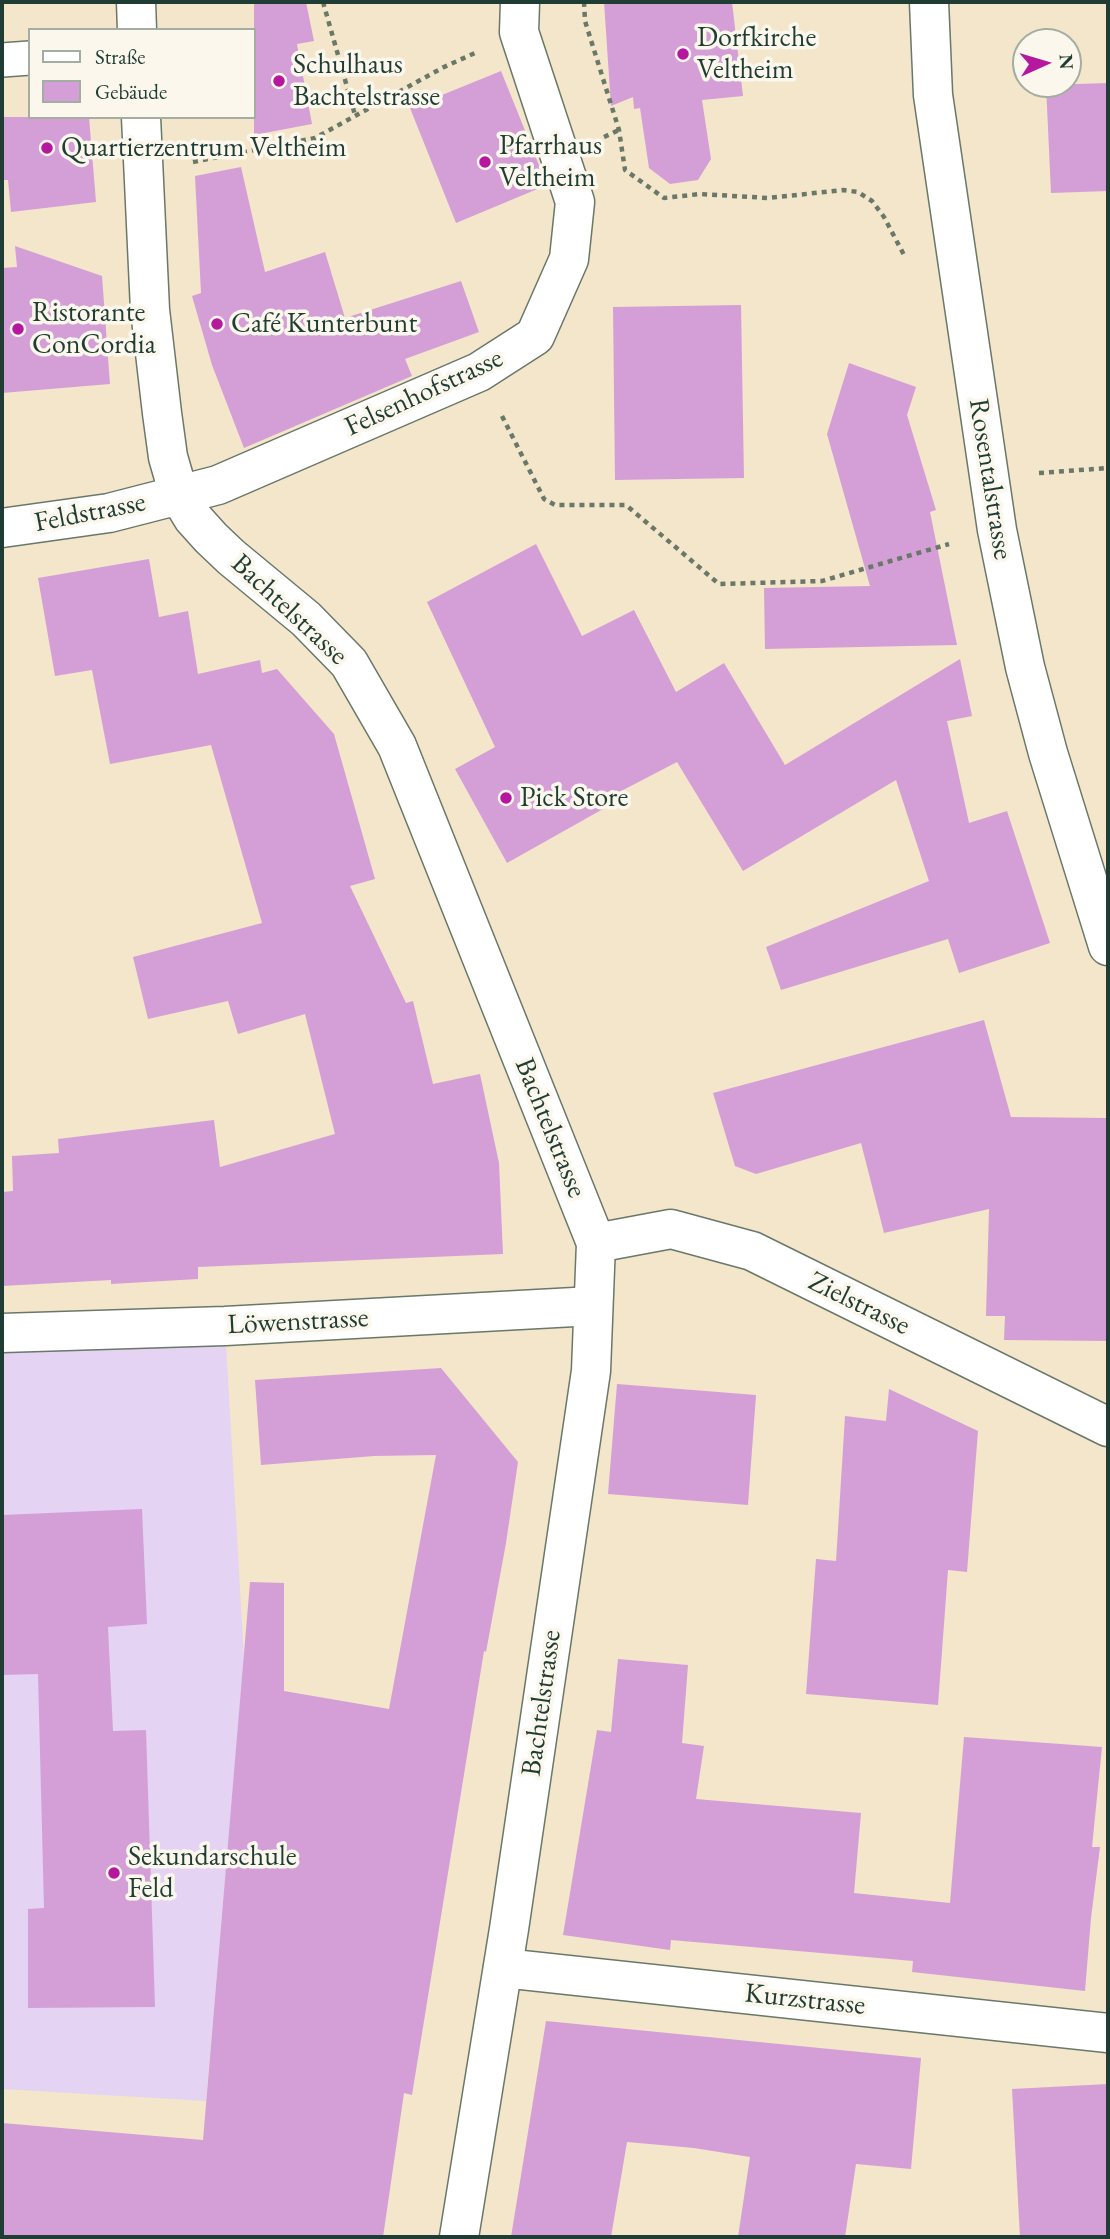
<!DOCTYPE html>
<html>
<head>
<meta charset="utf-8">
<style>
  body { margin:0 }
  #map { position:relative; width:1110px; height:2239px; overflow:hidden; background:#f3e6cb; font-family:"EB Garamond",serif }
  canvas { display:block }
  .frame { position:absolute; inset:0; border:4px solid #1f3d34; pointer-events:none }
  .legend { position:absolute; left:28px; top:28px; width:228px; height:91px; box-sizing:border-box; background:#fbf7ec; border:2px solid #a3ada2; margin:0; padding:9px 12px; list-style:none; font-size:21px; color:#1f3d34 }
  .legend li { display:flex; align-items:center; gap:14px; height:35px }
  .legend b { width:35px; border:2px solid #a3ada2 }
  .north { position:absolute; left:1012px; top:28px; width:70px; height:70px; box-sizing:border-box; background:#fbf7ec; border:2px solid #a3ada2; border-radius:50%; rotate:86deg; font-size:19px; font-weight:700; line-height:28px; text-align:center; color:#1f3d34 }
  .north::after { content:''; display:block; margin:auto; width:24px; height:32px; background:#b5179e; clip-path:polygon(50% 0,100% 100%,50% 72%,0 100%) }
</style>
</head>
<body>
<div id="map">
<canvas width="1110" height="2239"></canvas>
<div class="frame"></div>
<ul class="legend">
<li><b style="height:9px;background:#fff"></b>Straße</li>
<li><b style="height:19px;background:#d49fd6"></b>Gebäude</li>
</ul>
<div class="north">N</div>
</div>
<script>
const g = document.querySelector('canvas').getContext('2d');
g.lineJoin = 'round';
function paint(path, color) { g.fillStyle = color; g.fill(path, 'evenodd'); }
const toPath = rows => new Path2D(rows.map(r => 'M' + r).join(''));
function trace(path, color, width, dash) { g.strokeStyle = color; g.lineWidth = width; g.lineCap = dash ? 'butt' : 'round'; g.setLineDash(dash || []); g.stroke(path); }
function write(font, color, halo, rows, align = 'center') {
  g.font = font + ' "EB Garamond",serif'; g.lineWidth = 7; g.setLineDash([]); g.textBaseline = 'middle'; g.strokeStyle = halo; g.fillStyle = color; for (const [text, x, y, turn = 0] of rows) {
    g.save(); g.translate(x, y); g.rotate((+turn || 0) * Math.PI / 180); g.textAlign = isNaN(turn) ? turn : align; if (halo) g.strokeText(text, 0, 0); g.fillText(text, 0, 0); g.restore();
  }
}
paint(toPath([
  [225,1326,244,1658,206,2101,2,2089,2,1333]
]), '#e4d3f2');
paint(toPath([
  [254,2,306,2,314,41,297,44,312,124,254,135],
  [604,2,732,2,743,96,702,100,711,159,698,180,670,184,649,168,640,108,634,109,633,97,611,106],
  [501,71,547,185,456,223,410,108],
  [1108,83,1108,191,1051,193,1046,85],
  [2,117,89,117,96,202,11,212,8,180,2,180],
  [241,167,265,272,325,252,345,318,461,281,479,332,405,359,412,376,244,448,212,365,192,296,201,293,195,176],
  [15,246,102,276,110,384,2,393,2,268,17,267],
  [741,305,744,478,615,480,613,307],
  [849,363,916,387,907,415,936,510,930,512,957,645,765,649,764,588,870,586,827,434],
  [536,544,582,636,634,610,676,692,724,663,785,765,960,659,972,716,947,721,969,823,1007,811,1050,943,959,973,948,939,781,990,766,947,929,881,896,780,743,871,677,762,600,802,603,809,507,863,455,769,495,747,427,602],
  [149,559,159,617,188,611,198,674,260,660,262,673,277,669,334,734,375,879,350,886,406,1003,413,1001,433,1084,480,1074,499,1163,503,1254,198,1267,198,1279,111,1284,111,1280,2,1286,2,1192,13,1191,12,1156,59,1153,58,1139,214,1120,220,1167,335,1134,305,1014,238,1034,228,1001,148,1019,133,957,262,923,211,745,110,764,92,670,55,676,38,578],
  [984,1020,1011,1117,1108,1118,1108,1341,1004,1340,1005,1316,986,1316,989,1209,884,1233,861,1143,756,1174,735,1166,713,1093],
  [441,1368,518,1462,506,1543,486,1652,484,1651,412,2095,404,2093,383,2237,2,2237,2,2123,203,2140,250,1582,284,1583,284,1691,389,1709,436,1455,374,1456,261,1465,255,1380],
  [617,1384,756,1395,748,1505,608,1494],
  [889,1389,978,1431,967,1572,948,1570,938,1705,806,1694,816,1559,836,1561,845,1416,886,1421],
  [142,1509,147,1624,108,1627,113,1731,146,1730,155,2007,28,2008,28,1909,44,1908,38,1674,2,1675,2,1515],
  [618,1659,688,1665,682,1743,704,1746,696,1799,861,1813,854,1893,950,1903,964,1737,1102,1747,1092,1847,1100,1847,1091,1918,1085,1991,912,1972,913,1961,671,1940,670,1950,563,1935,597,1730,611,1732],
  [546,2021,921,2058,911,2169,856,2164,845,2237,738,2237,750,2157,694,2148,627,2142,611,2237,511,2237],
  [1108,2084,1108,2237,1020,2237,1012,2089]
]), '#d49fd6');
const lane = toPath([
  [2,60,30,58]
]);
const street = toPath([
  [929,2,933,95,997,530,1025,667,1048,753,1108,946],
  [179,495,218,485,479,372,535,336,569,259,575,202,519,32,520,2],
  [596,1243,671,1229,752,1251,1108,1427],
  [2,1333,225,1326,593,1306],
  [503,1968,1108,2033]
]);
const secondary = toPath([
  [136,2,137,30],
  [141,117,150,310,162,413,168,457,179,495,193,518,211,538,231,557,306,619,349,663,397,746,596,1243,591,1371,509,1929,459,2237],
  [2,528,109,513,179,495]
]);
trace(lane, '#697869', 36);
trace(street, '#697869', 41);
trace(secondary, '#697869', 41);
trace(toPath([
  [323,2,355,115],
  [584,2,585,21,619,130,625,170,664,198,700,194,768,198,843,190,858,192,872,201,884,217,904,255],
  [604,137,619,130],
  [193,162,315,138,444,67,475,53],
  [502,416,544,499,555,505,626,505,719,584,822,581,949,544],
  [1039,473,1108,468]
]), '#697869', 4.5, [5, 5]);
trace(lane, '#fff', 33);
trace(street, '#fff', 38);
trace(secondary, '#fff', 38);
for (const [x, y, r, color] of [
  [683,54,7,"#b5179e"],
  [279,81,7,"#b5179e"],
  [47,148,7,"#b5179e"],
  [485,162,7,"#b5179e"],
  [217,324,7,"#b5179e"],
  [18,329,7,"#b5179e"],
  [506,798,7,"#b5179e"],
  [114,1873,7,"#b5179e"]
]) { const dot = new Path2D(); dot.arc(x, y, r, 0, 2 * Math.PI); g.fillStyle = color; g.fill(dot); trace(dot, '#fbf7ec', 2.5); }
write('28px', '#1f3d34', '#fbf7ec', [
  ["Dorfkirche",697,38],
  ["Veltheim",697,70],
  ["Schulhaus",293,65],
  ["Bachtelstrasse",293,97],
  ["Pfarrhaus",499,146],
  ["Veltheim",499,178],
  ["Quartierzentrum Veltheim",61,148],
  ["Ristorante",32,313],
  ["ConCordia",32,345],
  ["Café Kunterbunt",231,324],
  ["Pick Store",520,798],
  ["Sekundarschule",128,1857],
  ["Feld",128,1889]
], 'left');
write('28px', '#1f3d34', '#fbf7ec', [
  ["Felsenhofstrasse",424,393,-25],
  ["Rosentalstrasse",990,479,81],
  ["Feldstrasse",90,513,-11],
  ["Bachtelstrasse",289,610,43],
  ["Bachtelstrasse",550,1128,68],
  ["Zielstrasse",859,1304,26],
  ["Löwenstrasse",298,1322,-3],
  ["Bachtelstrasse",542,1703,-82],
  ["Kurzstrasse",805,2000,6]
]);
</script>
</body>
</html>
